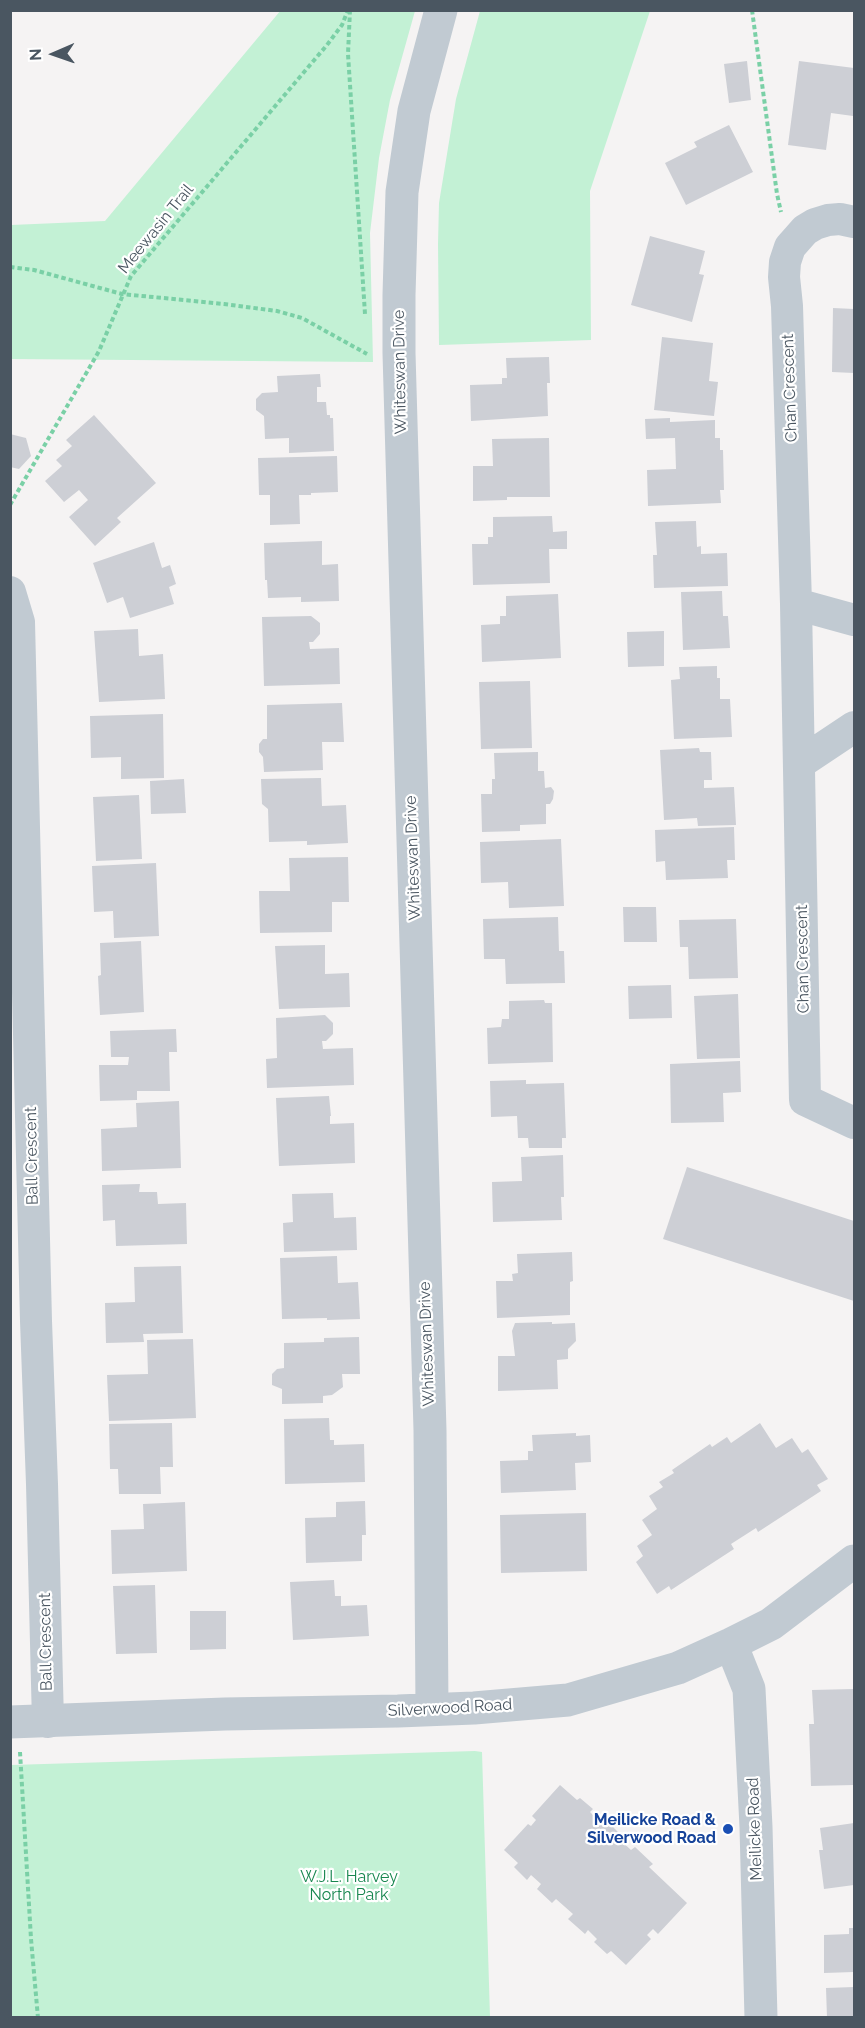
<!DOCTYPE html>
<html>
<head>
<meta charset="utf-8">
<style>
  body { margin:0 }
  #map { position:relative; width:865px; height:2028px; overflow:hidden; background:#f5f3f3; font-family:Raleway,sans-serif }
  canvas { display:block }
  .frame { position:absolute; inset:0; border:12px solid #4a5661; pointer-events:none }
  .north { position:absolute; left:24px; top:24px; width:60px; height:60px; -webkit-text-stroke:4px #fff; paint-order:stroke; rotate:268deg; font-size:16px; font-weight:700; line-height:24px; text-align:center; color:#4a5661 }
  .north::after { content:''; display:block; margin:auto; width:21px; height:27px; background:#4a5661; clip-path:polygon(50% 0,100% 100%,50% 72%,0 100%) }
</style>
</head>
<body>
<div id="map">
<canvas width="865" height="2028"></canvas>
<div class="frame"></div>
<div class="north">N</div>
</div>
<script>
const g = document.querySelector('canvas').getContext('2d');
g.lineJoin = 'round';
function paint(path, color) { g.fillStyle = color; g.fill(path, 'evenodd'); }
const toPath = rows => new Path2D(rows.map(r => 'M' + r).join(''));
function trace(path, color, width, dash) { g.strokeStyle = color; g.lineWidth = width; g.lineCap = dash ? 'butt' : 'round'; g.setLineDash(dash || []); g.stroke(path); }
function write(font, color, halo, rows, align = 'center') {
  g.font = font + ' Raleway,sans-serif'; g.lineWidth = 4.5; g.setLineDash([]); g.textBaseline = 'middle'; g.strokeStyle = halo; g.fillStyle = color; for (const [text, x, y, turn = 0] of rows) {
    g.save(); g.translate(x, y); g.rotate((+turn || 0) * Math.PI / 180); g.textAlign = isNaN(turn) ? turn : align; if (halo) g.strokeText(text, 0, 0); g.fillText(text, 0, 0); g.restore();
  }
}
paint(toPath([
  [281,10,415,11,390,100,379,158,370,233,373,362,11,359,11,225,105,221],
  [480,11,650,11,590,191,591,340,439,345,438,244,439,203,456,99],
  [475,1751,482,1752,490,2017,11,2017,11,1765]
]), '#c3f1d5');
paint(toPath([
  [747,61,751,100,729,103,724,64],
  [799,61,854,68,853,116,831,113,826,150,788,145],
  [729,125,753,172,686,205,665,163,697,147,694,142],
  [650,236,705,251,699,274,704,275,692,322,631,305],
  [833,308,854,309,854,373,832,372],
  [662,337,713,343,709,381,718,382,714,416,654,410],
  [549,357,550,383,547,383,548,416,471,421,470,385,502,384,502,378,507,378,506,358],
  [320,374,321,387,317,387,317,402,326,402,327,415,330,415,330,418,333,418,334,451,289,453,289,438,265,439,264,416,256,410,256,399,262,393,278,392,277,376],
  [94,415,156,483,117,518,121,522,95,546,69,517,88,500,79,490,64,502,45,481,62,466,56,460,72,446,66,440],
  [670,418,670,422,715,420,715,438,720,438,720,450,723,450,724,490,720,490,721,503,648,506,647,470,676,469,675,438,646,439,645,419],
  [10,434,26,438,31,456,19,469,10,467],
  [549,438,550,497,507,497,507,500,473,501,473,466,493,466,492,439],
  [337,456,338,492,311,493,311,495,299,495,300,524,270,525,270,495,259,495,258,458],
  [552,516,553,532,567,531,567,549,549,549,550,583,473,585,472,544,488,544,488,537,493,537,493,517],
  [696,521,697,547,701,546,701,554,727,553,728,586,654,588,653,555,657,555,655,522],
  [322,541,322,565,338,564,339,601,301,602,301,597,268,598,267,580,265,580,264,543],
  [154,542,162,568,170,565,176,584,169,587,174,604,130,618,123,597,107,603,93,563],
  [722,591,723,616,728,616,730,648,683,650,681,592],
  [558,594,561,658,482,662,481,625,500,624,500,616,506,616,506,596],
  [311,616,320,623,320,634,313,642,309,642,310,649,339,648,340,684,264,686,262,617],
  [138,629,139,656,163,654,165,699,99,702,94,631],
  [664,631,664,666,628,667,627,632],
  [717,666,717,678,720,678,720,699,730,699,732,737,674,739,671,680,680,679,679,667],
  [530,681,532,748,481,749,479,682],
  [342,703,344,742,322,742,323,770,264,772,263,757,259,752,259,744,263,739,267,739,267,705],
  [163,714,164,778,121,779,121,757,91,758,90,716],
  [699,748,700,752,711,752,712,780,704,780,704,788,734,787,736,825,698,826,697,818,664,820,660,750],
  [538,752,538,771,544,771,545,788,551,787,554,791,553,799,550,804,546,804,546,824,520,825,520,831,482,832,481,794,492,794,492,779,495,779,494,753],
  [321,778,322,806,346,805,348,843,307,845,307,841,269,842,268,809,262,804,261,779],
  [184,779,186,813,151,814,150,781],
  [139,795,142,859,96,861,93,797],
  [734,827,735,860,727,860,728,878,666,880,665,861,656,862,655,830],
  [561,839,564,906,509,908,508,882,481,883,480,842],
  [348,857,349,902,332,902,332,932,260,933,259,891,290,891,289,858],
  [156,863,159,936,114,938,113,911,94,912,92,866],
  [623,907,656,907,657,942,624,942],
  [558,917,559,951,564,951,565,983,506,984,505,959,484,959,483,919],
  [736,919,738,978,689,979,688,947,680,947,679,920],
  [141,941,144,1012,100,1015,98,976,101,975,100,943],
  [325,945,325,974,349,973,350,1007,279,1009,275,946],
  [671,985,672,1018,629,1019,628,986],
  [738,994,740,1058,697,1059,694,996],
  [544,1000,545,1003,552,1003,553,1062,488,1064,487,1028,501,1027,502,1019,509,1019,509,1001],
  [325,1015,333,1023,333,1034,326,1041,322,1041,323,1049,353,1048,354,1085,267,1088,266,1059,277,1058,276,1018],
  [176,1029,177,1052,169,1052,170,1091,137,1091,137,1100,100,1101,99,1065,128,1065,129,1057,111,1057,110,1031],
  [740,1061,741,1092,723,1093,724,1122,671,1123,670,1064],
  [526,1080,526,1084,564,1083,566,1138,562,1138,562,1148,529,1148,528,1138,518,1138,517,1116,491,1117,490,1081],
  [329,1096,331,1116,330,1116,330,1124,354,1123,355,1163,279,1166,276,1098],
  [179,1101,181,1168,102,1171,101,1129,137,1127,136,1103],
  [563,1155,564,1197,561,1197,562,1220,493,1222,492,1182,522,1181,521,1157],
  [687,1167,854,1221,854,1301,663,1239],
  [140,1184,139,1192,157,1192,158,1204,186,1203,187,1244,116,1246,115,1220,103,1221,102,1185],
  [333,1193,334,1218,356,1217,357,1250,284,1252,283,1223,293,1222,292,1194],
  [572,1252,573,1281,570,1282,570,1315,497,1318,496,1281,513,1281,512,1274,518,1273,517,1254],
  [337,1256,338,1283,358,1282,360,1319,327,1320,327,1318,282,1319,280,1258],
  [181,1266,183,1333,143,1334,144,1342,106,1343,105,1303,135,1302,134,1267],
  [552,1322,552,1324,575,1323,576,1341,568,1349,568,1359,557,1360,558,1389,498,1391,498,1356,515,1356,512,1331,515,1323],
  [359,1337,360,1374,342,1374,343,1387,332,1395,323,1396,323,1403,282,1404,282,1389,272,1385,272,1374,277,1369,284,1368,284,1343,324,1342,324,1338],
  [193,1339,196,1418,109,1421,107,1375,148,1374,147,1340],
  [329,1418,330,1440,334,1440,334,1445,364,1444,365,1482,285,1484,284,1419],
  [172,1423,173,1467,160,1467,161,1494,119,1494,118,1469,110,1469,109,1424],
  [760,1423,776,1448,792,1438,802,1453,808,1449,828,1479,817,1485,821,1491,758,1532,756,1528,731,1544,734,1549,671,1590,669,1586,657,1594,636,1562,643,1556,637,1546,652,1535,642,1520,657,1509,649,1496,663,1487,659,1482,674,1473,672,1470,710,1444,712,1447,727,1437,731,1443],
  [576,1433,576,1436,590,1435,591,1462,575,1463,576,1490,501,1493,500,1461,528,1460,528,1451,533,1451,532,1435],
  [365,1501,366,1535,362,1535,362,1561,306,1563,305,1518,336,1517,336,1502],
  [185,1502,187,1571,112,1574,111,1530,144,1529,143,1504],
  [586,1513,587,1571,501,1573,500,1515],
  [334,1580,335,1596,341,1596,341,1606,367,1605,369,1636,293,1640,290,1582],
  [155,1585,157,1653,116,1654,113,1586],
  [190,1611,226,1611,226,1649,190,1650],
  [854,1689,854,1785,811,1786,809,1724,814,1724,812,1690],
  [560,1785,577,1800,580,1798,593,1809,590,1812,600,1822,604,1818,619,1833,616,1836,631,1850,635,1847,653,1864,649,1867,687,1903,658,1934,653,1929,647,1935,651,1939,626,1965,611,1951,607,1954,594,1942,597,1939,588,1930,585,1934,568,1919,573,1914,556,1899,552,1903,537,1889,541,1884,531,1875,527,1880,514,1867,518,1863,504,1850,528,1824,531,1826,536,1820,532,1816],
  [854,1823,854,1885,824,1889,819,1850,823,1850,820,1828],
  [849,1928,854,1928,854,1972,824,1973,824,1935,849,1934],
  [854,1987,854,2018,827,2018,826,1988]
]), '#cdcfd5');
trace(toPath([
  [350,10,348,54,365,314],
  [752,10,777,194,781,212],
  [10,267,34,270,122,294,224,304,277,311,302,318,367,354],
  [10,505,99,351,131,276,327,45,342,25,348,10],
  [20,1752,31,1939,38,2018]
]), '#7ad0a6', 4, [4.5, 3]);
trace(toPath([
  [854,222,840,219,828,220,815,224,805,230,790,247,785,262,784,277,787,306,796,604,805,1100,854,1123],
  [10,592,19,622,36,1321,42,1484,48,1722],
  [796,604,854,620],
  [800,763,854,727]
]), '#c1cad2', 32);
trace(toPath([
  [731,1644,749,1689,756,1827,761,2018],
  [432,1709,430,1430,399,353,399,295,402,192,414,111,441,10],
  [10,1722,225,1714,398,1711,474,1708,568,1700,678,1668,731,1644,771,1624,854,1561]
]), '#c1cad2', 33);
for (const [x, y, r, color] of [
  [728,1829,6,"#1a4fb4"]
]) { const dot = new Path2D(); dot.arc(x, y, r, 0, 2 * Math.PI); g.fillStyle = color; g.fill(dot); trace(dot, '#fff', 2); }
write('16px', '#4a5661', '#fff', [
  ["Meewasin Trail",156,229,-51],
  ["Whiteswan Drive",400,372,-91],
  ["Chan Crescent",790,388,-92],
  ["Whiteswan Drive",413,858,-92],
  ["Chan Crescent",803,959,-91],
  ["Ball Crescent",32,1156,-91],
  ["Whiteswan Drive",427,1344,-92],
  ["Ball Crescent",46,1642,-91],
  ["Silverwood Road",450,1708,-3],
  ["Meilicke Road",755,1829,-92]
]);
write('bold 16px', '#164399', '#fff', [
  ["Meilicke Road &",716,1820],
  ["Silverwood Road",716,1838]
], 'right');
write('16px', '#17864f', '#fff', [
  ["W.J.L. Harvey",349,1877],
  ["North Park",349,1895]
]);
</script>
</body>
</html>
